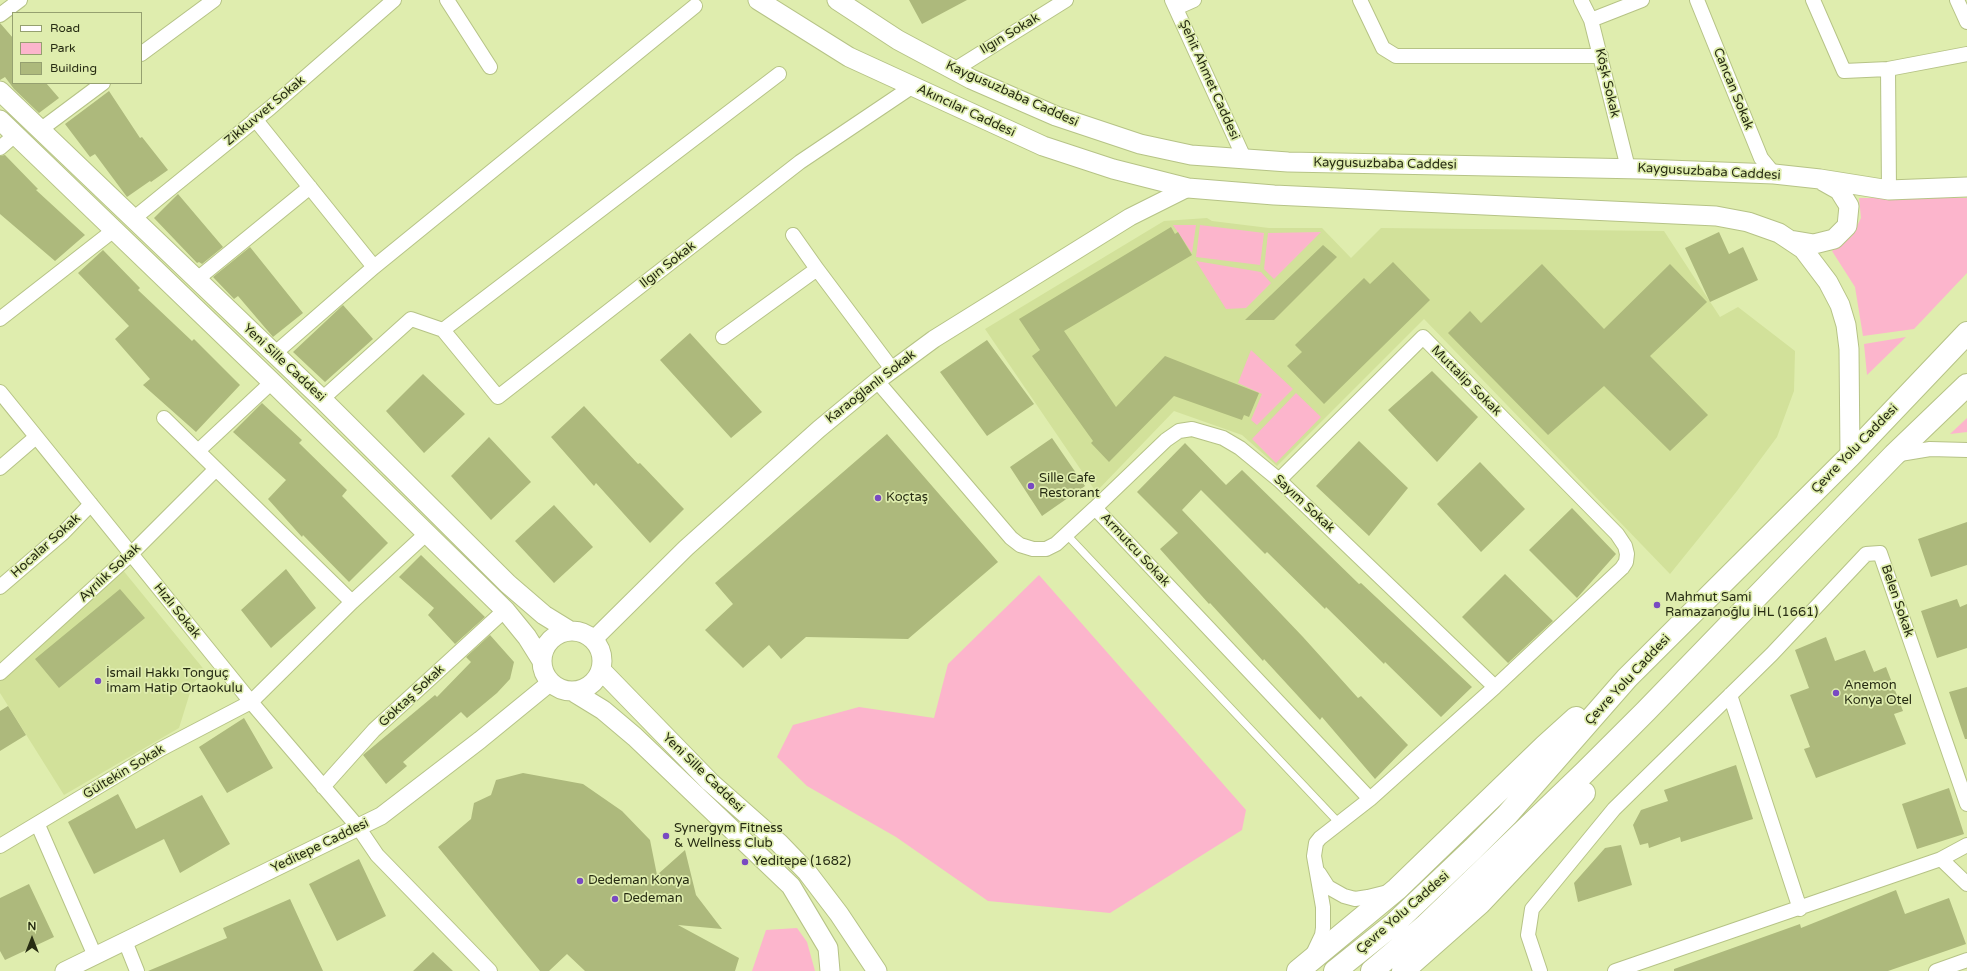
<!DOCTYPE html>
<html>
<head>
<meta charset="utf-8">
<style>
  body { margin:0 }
  #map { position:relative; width:1967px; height:971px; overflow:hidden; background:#dfedae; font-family:"Varela Round",sans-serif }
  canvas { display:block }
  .legend { position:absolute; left:12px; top:12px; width:130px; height:72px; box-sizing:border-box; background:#dfedae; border:1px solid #95a070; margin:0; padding:5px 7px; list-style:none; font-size:12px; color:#272c13 }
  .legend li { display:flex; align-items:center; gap:8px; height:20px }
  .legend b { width:20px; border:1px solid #95a070 }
  .north { position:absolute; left:12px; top:919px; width:40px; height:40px; -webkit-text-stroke:3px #dfedae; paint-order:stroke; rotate:0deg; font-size:11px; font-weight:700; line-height:16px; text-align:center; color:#272c13 }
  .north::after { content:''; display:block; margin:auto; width:14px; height:18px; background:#272c13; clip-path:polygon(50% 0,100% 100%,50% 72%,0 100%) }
</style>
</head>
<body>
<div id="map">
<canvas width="1967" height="971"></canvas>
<ul class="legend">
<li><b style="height:5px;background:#fff"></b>Road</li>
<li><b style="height:11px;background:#fcb5cc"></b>Park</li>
<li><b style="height:11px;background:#adb97c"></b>Building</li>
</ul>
<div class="north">N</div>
</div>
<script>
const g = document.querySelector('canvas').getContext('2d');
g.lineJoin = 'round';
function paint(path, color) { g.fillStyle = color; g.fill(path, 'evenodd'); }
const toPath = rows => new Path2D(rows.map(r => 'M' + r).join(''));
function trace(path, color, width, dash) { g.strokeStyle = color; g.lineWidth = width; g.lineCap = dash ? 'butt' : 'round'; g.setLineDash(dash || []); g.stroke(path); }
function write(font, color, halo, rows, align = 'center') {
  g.font = font + ' "Varela Round",sans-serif'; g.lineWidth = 3.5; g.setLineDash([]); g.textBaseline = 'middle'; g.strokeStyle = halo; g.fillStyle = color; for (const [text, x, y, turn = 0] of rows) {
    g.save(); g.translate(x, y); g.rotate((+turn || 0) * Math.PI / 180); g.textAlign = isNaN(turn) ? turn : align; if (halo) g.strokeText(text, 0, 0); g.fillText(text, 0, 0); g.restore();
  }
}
paint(toPath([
  [1207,218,1212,221,1269,228,1322,228,1351,258,1381,228,1664,231,1720,317,1738,307,1795,351,1794,391,1777,437,1737,491,1670,574,1424,319,1277,466,1242,435,1174,411,1096,492,985,329,1164,221],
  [122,569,206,672,193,683,179,728,64,795,0,693,0,679]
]), '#d2e19a');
paint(toPath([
  [1859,198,1967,198,1967,273,1914,329,1863,336,1855,287,1832,251,1852,236,1861,218],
  [1173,225,1196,225,1192,253],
  [1200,225,1264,233,1260,265,1196,257],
  [1321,232,1274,279,1264,269,1268,233],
  [1196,261,1261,272,1271,283,1246,308,1226,309],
  [1906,337,1867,375,1864,344],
  [1251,350,1293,389,1257,425,1251,420,1262,394,1238,383],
  [1296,393,1321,417,1276,463,1252,439],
  [1967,418,1967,432,1950,434],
  [1039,575,1246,810,1242,830,1110,913,988,901,896,837,807,786,777,757,793,725,859,707,934,718,948,664],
  [797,928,807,942,815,971,752,971,766,930]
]), '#fcb5cc');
paint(toPath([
  [909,0,967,0,922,24],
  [0,23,13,38,13,83,46,83,59,98,39,113,14,89,5,77,0,80],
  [109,91,140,138,142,137,168,170,151,182,150,181,127,197,95,154,90,157,65,124],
  [5,155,38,189,36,190,85,235,55,261,0,214,0,156],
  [178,194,223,247,202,264,199,262,197,263,154,218],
  [1171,227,1175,234,1178,232,1192,255,1064,331,1116,407,1165,356,1259,393,1249,417,1244,415,1242,420,1174,396,1109,462,1091,443,1093,441,1032,356,1040,350,1019,319],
  [1719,232,1729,254,1743,247,1758,280,1710,302,1685,248],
  [1323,245,1337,257,1274,320,1245,320],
  [250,247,303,313,273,337,238,296,234,299,213,277],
  [103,250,140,288,138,290,192,341,194,339,240,385,196,432,143,385,150,379,115,339,129,326,78,273],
  [1393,262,1430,300,1324,404,1287,366,1302,352,1295,345,1364,278,1370,284],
  [1542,264,1604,329,1670,264,1707,302,1650,356,1708,415,1670,451,1604,386,1548,435,1448,333,1470,311,1481,323],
  [343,305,373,339,325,382,293,352],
  [690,333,762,412,731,438,660,360],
  [987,340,1034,404,987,436,940,372],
  [1432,371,1478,417,1437,462,1388,410],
  [423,374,465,414,424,453,386,411],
  [262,403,302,440,299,443,347,490,342,496,388,543,349,582,303,535,302,537,268,499,286,480,233,432],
  [584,406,638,464,640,463,684,509,650,543,596,483,594,486,551,437],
  [887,434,998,562,908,639,806,637,781,659,769,645,743,668,705,630,733,604,715,583],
  [489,437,531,482,491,520,451,476],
  [1052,438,1085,486,1042,516,1010,467],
  [1359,441,1408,488,1369,536,1316,486],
  [1185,443,1226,485,1242,470,1359,584,1361,583,1472,687,1441,717,1385,662,1384,664,1326,607,1325,609,1267,552,1265,554,1201,490,1182,510,1303,637,1358,698,1361,696,1408,745,1375,779,1322,717,1320,720,1264,659,1263,661,1210,603,1209,604,1160,549,1178,533,1137,492],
  [1480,462,1525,509,1481,552,1437,504],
  [554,505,593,547,554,583,515,541],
  [1572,508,1616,554,1577,598,1529,550],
  [1967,522,1967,565,1931,577,1918,539],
  [421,555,485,617,455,644,428,615,434,608,399,577],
  [286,569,316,608,271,648,241,610],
  [1505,574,1553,621,1508,663,1462,617],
  [120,589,145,618,59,688,35,659],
  [1957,599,1960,607,1967,604,1967,648,1937,658,1921,611],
  [490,635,514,662,510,679,497,693,467,718,461,712,403,762,407,766,386,784,363,755,435,695,437,697,471,662,466,657],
  [1826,637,1835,661,1865,650,1874,672,1886,667,1903,711,1894,714,1906,744,1816,778,1804,749,1810,747,1790,695,1809,688,1795,650],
  [1967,687,1967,739,1965,739,1949,692],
  [8,706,26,735,0,751,0,711],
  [244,718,273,768,227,793,199,747],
  [1736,765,1753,819,1681,842,1680,837,1649,848,1648,843,1640,845,1633,825,1641,810,1668,801,1664,790],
  [523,773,583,784,622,811,650,840,657,875,685,850,696,895,722,929,678,925,739,958,735,971,585,971,567,954,549,971,540,971,438,847,471,819,474,803,491,795,496,780],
  [1949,788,1964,834,1917,849,1902,804],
  [118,794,136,829,202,795,230,844,180,873,164,839,94,874,68,822],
  [1621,845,1632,885,1578,902,1574,883,1605,848],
  [359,859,386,916,337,941,309,884],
  [29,884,54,937,5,960,0,951,0,898],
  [1896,890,1905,914,1949,898,1966,944,1888,971,1674,971,1674,969,1800,924,1801,928],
  [290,899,323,971,148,971,227,938,223,928],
  [433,952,453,971,413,971]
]), '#adb97c');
const service = toPath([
  [1067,535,1339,823]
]);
const minor = toPath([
  [447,0,490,67],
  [1172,0,1245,160],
  [1360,0,1383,48,1396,56,1601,56],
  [1581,0,1591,20,1628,168],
  [1697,0,1761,158,1774,174],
  [1813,0,1844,71,1888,69,1967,54],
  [1957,0,1967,22],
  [1176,8,1194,0],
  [0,15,20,0],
  [1591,20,1642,0],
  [141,54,214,0],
  [1888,69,1889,190],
  [954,70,1066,0],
  [255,119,374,267],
  [40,130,103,83],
  [0,148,15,135],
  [133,219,270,108,394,0],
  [793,235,817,269],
  [196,280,310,187],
  [0,319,114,230],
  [443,330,498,397,800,162,913,86],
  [723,337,817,269,892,369],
  [274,354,374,267,695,6],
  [877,381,1011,538,1020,545,1033,549,1046,549,1056,544,1095,508,1370,799],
  [0,392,251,702,358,827,377,855,490,971],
  [322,399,411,319,443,330,779,74],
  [164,418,352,602],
  [198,451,272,382],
  [1894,455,1930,449,1967,450],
  [0,468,36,437],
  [1279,480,1423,337,1617,534,1625,546,1627,554,1626,562,1622,568,1495,687,1370,799,1320,838,1316,843,1314,856,1323,907,1323,928,1322,935,1313,954],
  [1095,508,1166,440,1179,431,1192,429,1223,438,1240,448,1279,480,1495,687],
  [0,587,63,533,91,504],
  [0,673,131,554,216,469],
  [1730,695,1800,909],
  [323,787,374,730,505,610],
  [38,825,95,956],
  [0,846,161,749,251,702,352,602,427,533],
  [1941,859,1967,845],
  [1319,873,1328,887,1344,896,1355,899,1368,897,1388,892],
  [125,941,137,971],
  [1540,971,1528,935,1532,909,1614,809,1772,654,1866,554,1880,553,1967,804],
  [1615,971,1941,859,1967,884],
  [1936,971,1967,960]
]);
const tertiary = toPath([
  [593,640,686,548,819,429,877,381,934,339,1130,217,1188,188],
  [64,971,381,816,480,740,551,682]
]);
const secondary = toPath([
  [758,0,849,57,1043,146,1113,169,1188,188,1274,195,1716,216,1748,222,1779,233,1803,249,1828,282,1840,305,1846,325,1849,349,1850,456],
  [837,0,898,40,971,79,1056,116,1140,144,1191,155,1288,162,1642,169,1774,174,1820,179,1889,190,1967,187],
  [0,91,322,399,508,584,544,615,570,631],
  [0,120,272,382,505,610,527,637,542,661],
  [1790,240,1814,244,1834,239,1847,226,1849,206,1839,190,1823,181],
  '542 661a30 30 0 1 1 60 0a30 30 0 1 1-60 0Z',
  [601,670,710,782,779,843,807,872,839,914,877,971],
  [572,691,603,710,635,737,791,886,828,948,830,971]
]);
const trunk = toPath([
  [1298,971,1397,889,1545,746,1576,718],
  [1335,971,1395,923,1473,849,1507,815,1627,678,1850,456,1967,333],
  [1372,971,1425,926,1586,771,1646,711,1894,455,1967,385],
  [1403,971,1480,903,1584,793]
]);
trace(service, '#b6c386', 9);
trace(minor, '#b6c386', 16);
trace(tertiary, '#b6c386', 19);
trace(secondary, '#b6c386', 21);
trace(trunk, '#b6c386', 24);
trace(service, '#fff', 7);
trace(minor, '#fff', 14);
trace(tertiary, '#fff', 17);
trace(secondary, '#fff', 19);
trace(trunk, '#fff', 22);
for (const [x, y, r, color] of [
  [1031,486,4,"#794ac2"],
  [878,498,4,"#794ac2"],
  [1657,605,4,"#794ac2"],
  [98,681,4,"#794ac2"],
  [1836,693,4,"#794ac2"],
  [666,836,4,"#794ac2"],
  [745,862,4,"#794ac2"],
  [580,881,4,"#794ac2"],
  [615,899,4,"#794ac2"]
]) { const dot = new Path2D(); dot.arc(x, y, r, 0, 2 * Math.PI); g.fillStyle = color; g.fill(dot); trace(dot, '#dfedae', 1.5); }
write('13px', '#272c13', '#dfedae', [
  ["Ilgın Sokak",1010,34,-31],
  ["Şehit Ahmet Caddesi",1209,80,66],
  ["Köşk Sokak",1607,83,77],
  ["Cancan Sokak",1733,89,68],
  ["Kaygusuzbaba Caddesi",1012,94,24],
  ["Zikkuvvet Sokak",265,111,-40],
  ["Akıncılar Caddesi",966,111,25],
  ["Kaygusuzbaba Caddesi",1385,164,1],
  ["Kaygusuzbaba Caddesi",1709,172,3],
  ["Ilgın Sokak",668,265,-38],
  ["Yeni Sille Caddesi",284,363,43],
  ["Muttalip Sokak",1466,381,45],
  ["Karaoğlanlı Sokak",871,387,-38],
  ["Çevre Yolu Caddesi",1855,449,-46],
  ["Sayım Sokak",1304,504,43],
  ["Hocalar Sokak",46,546,-42],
  ["Armutcu Sokak",1135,550,47],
  ["Ayrılık Sokak",110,573,-43],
  ["Belen Sokak",1897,601,71],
  ["Hızlı Sokak",177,611,51],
  ["Çevre Yolu Caddesi",1628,680,-47],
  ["Göktaş Sokak",412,696,-43],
  ["Gültekin Sokak",124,772,-31],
  ["Yeni Sille Caddesi",703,773,44],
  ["Yeditepe Caddesi",320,846,-26],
  ["Çevre Yolu Caddesi",1403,913,-41]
]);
write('13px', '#272c13', '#dfedae', [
  ["Sille Cafe",1039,479],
  ["Restorant",1039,494],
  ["Koçtaş",886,498],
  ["Mahmut Sami",1665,598],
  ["Ramazanoğlu İHL (1661)",1665,613],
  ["İsmail Hakkı Tonguç",106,674],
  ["İmam Hatip Ortaokulu",106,689],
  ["Anemon",1844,686],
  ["Konya Otel",1844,701],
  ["Synergym Fitness",674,829],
  ["& Wellness Club",674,844],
  ["Yeditepe (1682)",753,862],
  ["Dedeman Konya",588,881],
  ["Dedeman",623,899]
], 'left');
</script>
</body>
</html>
